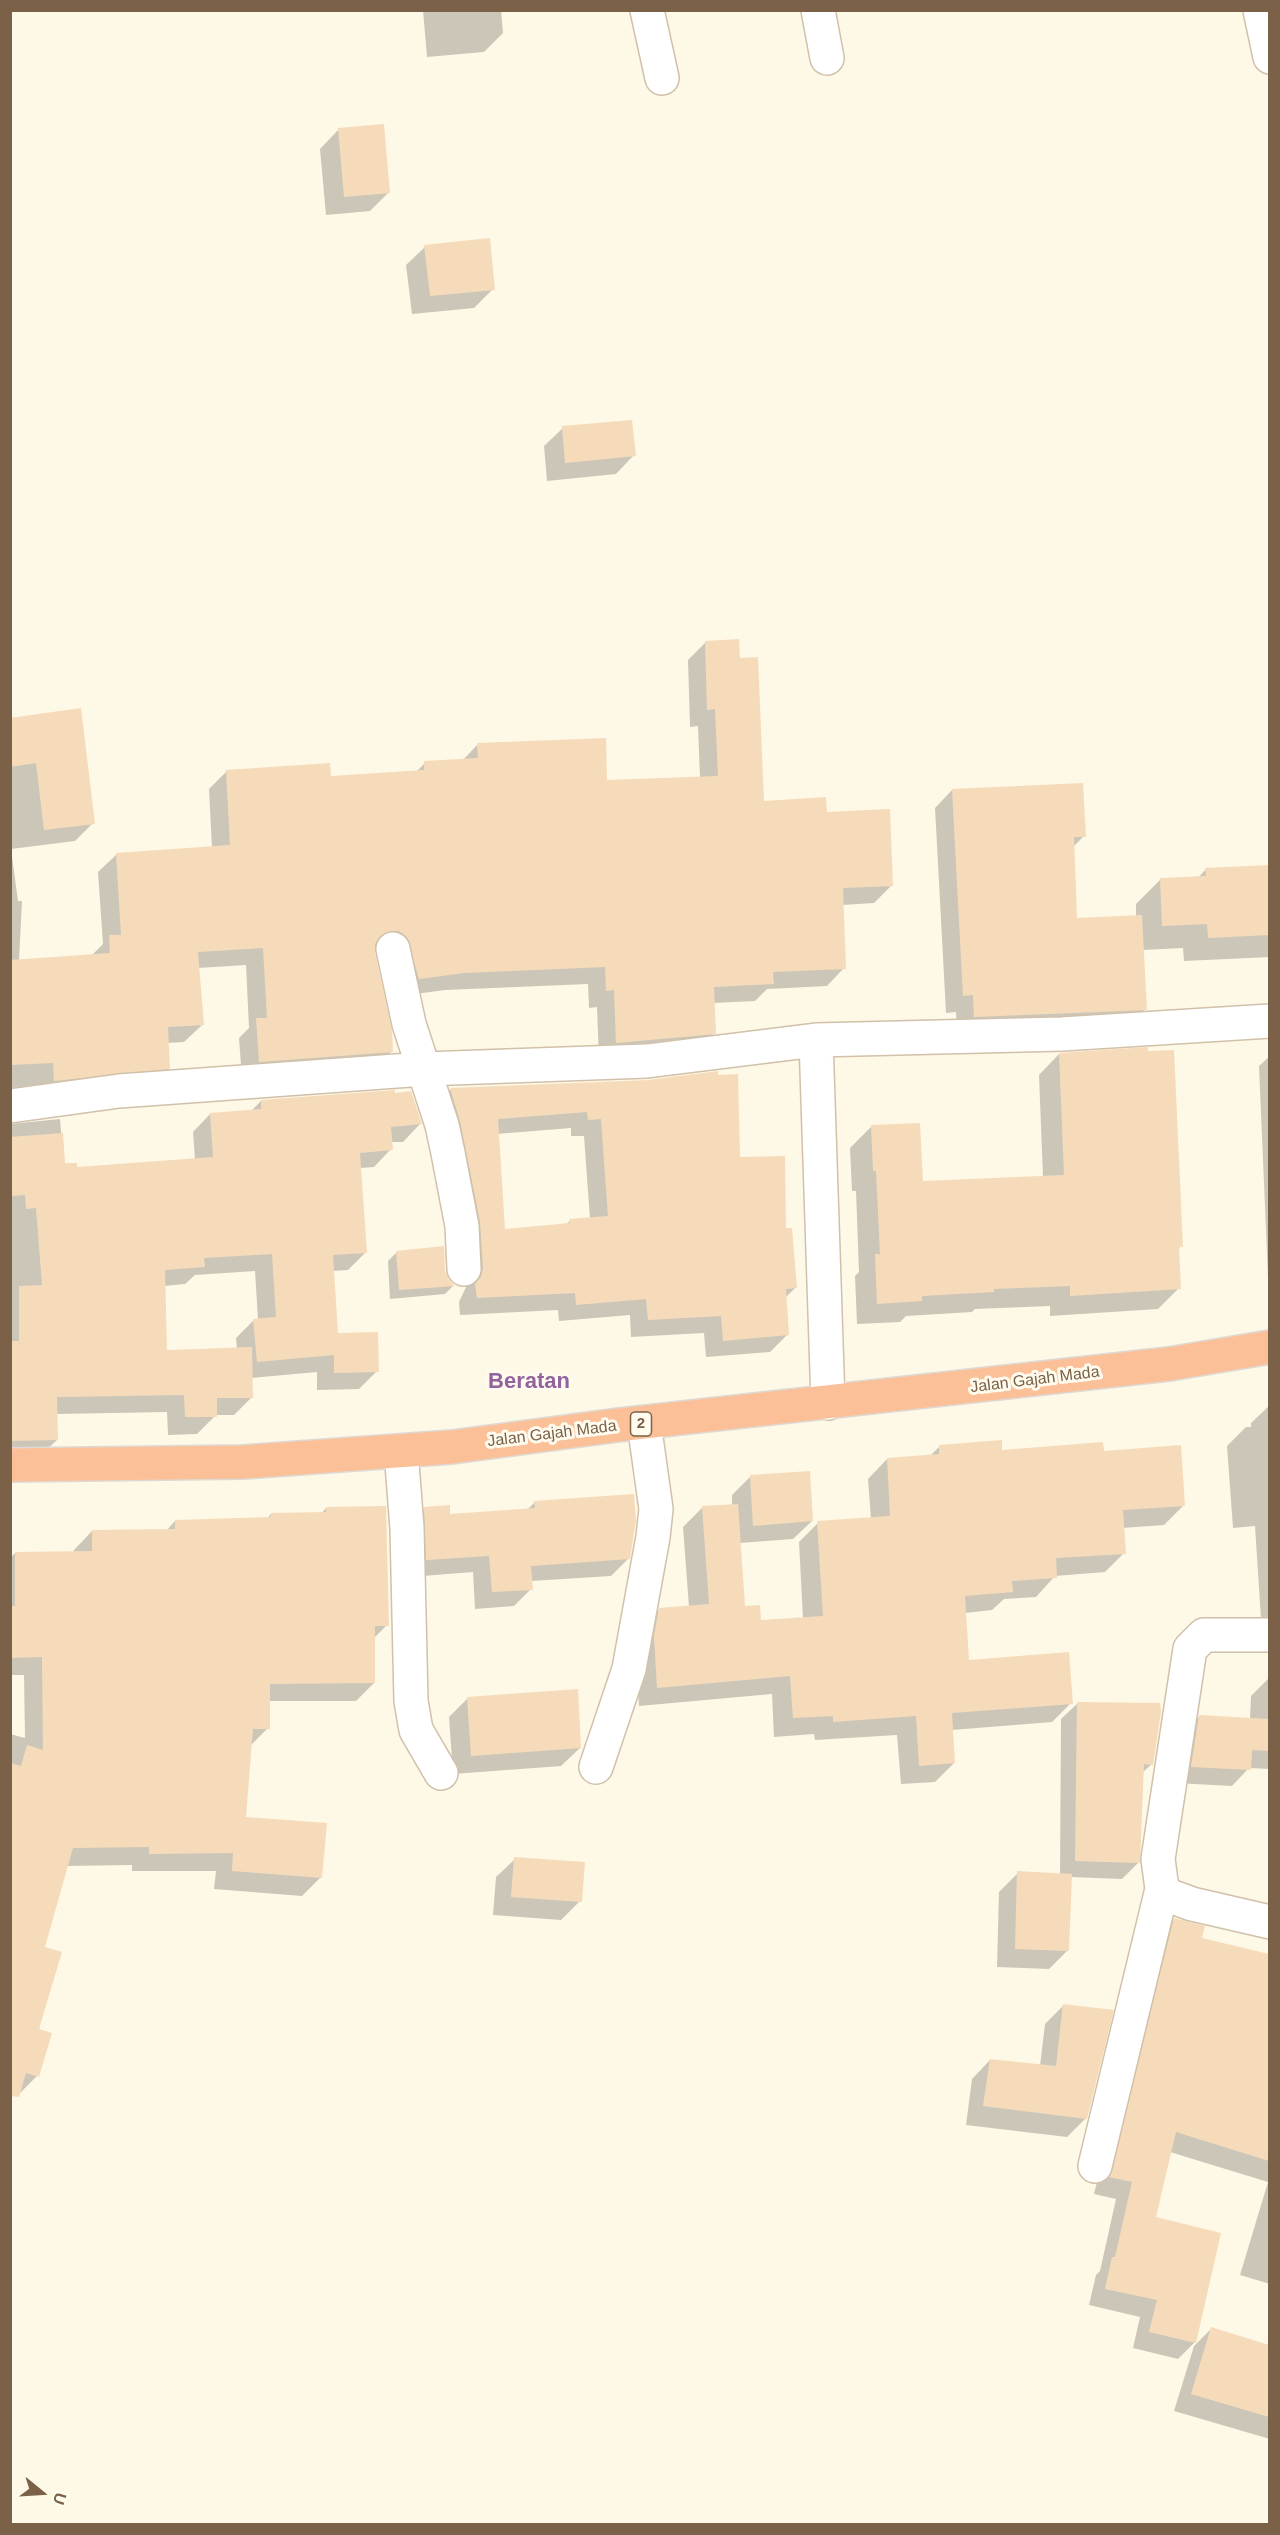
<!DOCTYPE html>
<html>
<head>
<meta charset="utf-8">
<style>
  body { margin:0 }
  #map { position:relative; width:1280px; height:2535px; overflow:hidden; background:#fef8e6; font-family:Helvetica,sans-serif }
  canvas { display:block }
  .frame { position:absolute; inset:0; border:12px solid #7a6148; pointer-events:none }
  .north { position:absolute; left:12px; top:2463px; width:60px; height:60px; -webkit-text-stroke:4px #fffbee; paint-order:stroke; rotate:108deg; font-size:16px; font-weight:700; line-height:24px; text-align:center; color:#7a6148 }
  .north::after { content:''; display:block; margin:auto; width:21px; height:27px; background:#7a6148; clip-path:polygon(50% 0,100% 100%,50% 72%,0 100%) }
</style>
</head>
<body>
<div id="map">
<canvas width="1280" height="2535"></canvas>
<div class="frame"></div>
<div class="north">U</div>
</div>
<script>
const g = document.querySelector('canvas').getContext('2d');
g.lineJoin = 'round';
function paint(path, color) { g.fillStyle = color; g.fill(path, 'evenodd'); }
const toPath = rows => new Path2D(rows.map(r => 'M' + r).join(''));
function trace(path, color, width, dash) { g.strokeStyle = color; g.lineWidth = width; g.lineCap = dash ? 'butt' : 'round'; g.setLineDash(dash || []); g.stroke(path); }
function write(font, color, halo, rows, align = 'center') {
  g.font = font + ' Helvetica,sans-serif'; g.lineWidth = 6; g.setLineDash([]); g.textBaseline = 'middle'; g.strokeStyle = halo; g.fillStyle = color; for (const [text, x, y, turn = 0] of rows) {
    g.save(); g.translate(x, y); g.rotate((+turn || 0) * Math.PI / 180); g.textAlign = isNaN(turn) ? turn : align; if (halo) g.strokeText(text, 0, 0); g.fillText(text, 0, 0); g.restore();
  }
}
paint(toPath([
  [423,10,501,10,503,33,484,52,427,57],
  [338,130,389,192,370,211,326,215,320,149],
  [425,247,493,289,474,308,412,314,406,265],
  [563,428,634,455,616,474,547,481,544,446],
  [706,642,739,660,763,802,825,813,892,885,874,903,842,905,844,968,827,986,767,989,755,1001,713,1003,714,1033,697,1051,599,1060,597,1007,589,1008,588,984,445,990,401,996,381,949,373,948,391,1052,374,1070,242,1079,239,1038,249,1028,246,965,198,968,202,1025,184,1042,167,1043,169,1068,151,1086,10,1102,10,719,93,823,75,841,11,849,18,901,22,901,19,961,92,955,103,944,98,872,116,855,212,848,209,789,227,771,330,777,416,772,425,763,462,761,478,744,606,782,700,778,698,726,690,727,688,660],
  [952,790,1084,836,1073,847,1076,919,1136,916,1136,904,1160,880,1198,878,1206,869,1270,867,1270,957,1184,961,1183,948,1142,950,1145,1009,1127,1027,957,1034,956,1012,946,1013,935,808],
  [1059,1054,1181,1246,1177,1250,1179,1288,1158,1309,1050,1316,1050,1306,975,1309,972,1312,906,1316,900,1322,857,1324,855,1276,859,1272,856,1191,852,1191,850,1148,871,1127,921,1183,1043,1177,1039,1075],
  [1270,1056,1270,1301,1269,1301,1259,1066],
  [648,1081,738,1158,785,1230,796,1287,785,1298,787,1335,770,1352,706,1357,704,1333,631,1337,630,1315,559,1321,558,1310,460,1315,459,1302,466,1287,464,1240,433,1107,450,1090],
  [571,1128,571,1136,584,1136,590,1219,570,1221,565,1225,504,1230,497,1134],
  [394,1094,420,1124,403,1142,391,1142,391,1149,374,1167,360,1168,366,1252,348,1270,333,1271,337,1334,377,1371,359,1389,317,1390,317,1372,251,1378,251,1398,234,1415,216,1415,197,1434,168,1435,167,1412,56,1414,57,1440,39,1457,10,1458,10,1124,60,1119,64,1165,76,1169,195,1160,193,1132,210,1114,251,1111,261,1101],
  [255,1271,258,1320,254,1320,236,1338,237,1349,166,1351,164,1286,185,1284,195,1275],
  [397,1252,444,1271,447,1280,453,1286,445,1294,390,1299,388,1261],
  [1270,1405,1270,1618,1261,1619,1255,1526,1233,1528,1227,1446,1246,1427,1251,1427,1251,1423],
  [939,1447,1001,1451,1103,1452,1183,1506,1164,1525,1122,1528,1124,1553,1105,1572,1055,1576,1036,1597,1004,1599,992,1610,965,1613,968,1661,1071,1703,1052,1722,952,1730,954,1763,935,1782,901,1784,897,1735,815,1740,814,1734,774,1737,772,1694,639,1706,636,1656,641,1628,660,1609,689,1607,683,1527,702,1508,732,1506,732,1495,750,1477,812,1521,793,1539,739,1543,743,1608,759,1621,803,1619,799,1542,818,1523,871,1519,868,1479,887,1459,929,1457],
  [535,1502,629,1558,611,1576,531,1581,531,1589,514,1606,475,1609,473,1572,410,1577,408,1525,425,1508,449,1515,527,1510],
  [326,1508,387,1625,374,1638,374,1683,356,1701,268,1701,268,1728,250,1746,245,1818,321,1877,302,1896,214,1889,216,1871,132,1871,132,1865,66,1866,43,1948,37,2076,19,2094,10,2092,10,1734,25,1738,24,1675,10,1675,10,1558,15,1553,74,1553,74,1550,92,1531,166,1531,175,1521,267,1519,271,1514,321,1514],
  [1268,1679,1270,1769,1249,1768,1232,1786,1175,1783,1182,1733,1200,1716,1250,1719,1251,1696],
  [468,1698,580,1748,561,1766,453,1774,449,1717],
  [1078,1703,1152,1764,1142,1773,1138,1863,1122,1879,1070,1877,1068,1950,1049,1969,997,1967,999,1892,1018,1873,1060,1875,1061,1719],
  [515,1859,580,1901,561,1920,493,1915,496,1877],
  [1175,1919,1200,1939,1270,1956,1270,2284,1240,2275,1268,2182,1170,2152,1154,2218,1195,2342,1178,2359,1133,2348,1140,2317,1089,2305,1096,2275,1100,2271,1116,2199,1094,2194,1158,1936],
  [1064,2005,1086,2118,1067,2137,966,2125,972,2079,990,2060,1040,2066,1045,2024],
  [1211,2329,1270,2347,1270,2439,1174,2411,1194,2346]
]), '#0003');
paint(toPath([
  [384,124,390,193,344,197,338,128],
  [490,238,495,290,430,296,424,245],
  [632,420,636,456,565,463,562,426],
  [739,639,740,658,758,657,764,801,826,797,827,812,890,809,893,886,843,888,846,969,773,972,774,984,714,987,716,1034,616,1043,614,990,606,991,605,967,464,973,419,979,407,937,399,931,390,931,380,936,375,944,375,952,392,1031,393,1052,259,1062,256,1018,267,1018,263,948,198,952,204,1025,168,1027,170,1069,54,1081,53,1063,10,1065,10,960,110,953,109,935,121,935,116,853,230,845,226,770,330,763,331,776,424,770,424,761,478,758,477,743,606,738,607,780,718,776,715,709,707,710,705,641],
  [81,708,95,824,44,830,36,763,10,767,10,718],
  [1083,783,1086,837,1074,837,1077,918,1142,915,1147,1010,974,1017,973,995,963,996,952,789],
  [1269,865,1269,935,1208,938,1207,924,1162,926,1160,878,1206,876,1205,868],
  [1148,1047,1148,1051,1174,1050,1183,1247,1179,1247,1181,1289,1070,1296,1070,1286,994,1289,994,1292,922,1296,922,1301,877,1304,875,1254,880,1254,876,1171,873,1171,871,1125,920,1123,923,1181,1064,1175,1059,1053],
  [718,1071,718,1075,738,1074,740,1157,785,1156,786,1228,792,1228,797,1288,786,1289,789,1335,723,1341,721,1316,648,1320,646,1299,576,1305,575,1293,477,1298,475,1284,481,1277,483,1268,480,1222,460,1121,450,1088,648,1080],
  [587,1112,588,1120,601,1119,608,1216,569,1219,570,1223,505,1229,498,1119],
  [395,1090,395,1093,411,1091,422,1124,391,1127,393,1150,360,1153,367,1253,333,1255,338,1333,378,1332,379,1372,334,1373,334,1355,257,1362,253,1319,276,1317,272,1254,204,1258,205,1267,165,1270,167,1350,252,1347,253,1398,217,1398,217,1417,185,1417,184,1395,57,1397,58,1440,10,1441,10,1341,19,1341,19,1286,42,1285,36,1208,26,1209,25,1195,10,1196,10,1137,63,1133,65,1163,77,1163,77,1167,213,1157,210,1113,261,1109,261,1100],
  [444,1246,445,1270,449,1280,455,1286,399,1290,396,1251],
  [1002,1440,1002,1450,1103,1442,1104,1451,1181,1445,1185,1506,1123,1510,1126,1554,1056,1558,1057,1578,1012,1581,1013,1592,965,1596,969,1660,1069,1652,1073,1704,952,1713,955,1763,919,1766,916,1716,833,1722,833,1716,793,1718,790,1676,657,1688,654,1636,659,1608,709,1604,702,1506,738,1504,745,1606,760,1605,761,1620,823,1616,817,1521,890,1516,887,1458,939,1454,939,1445],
  [810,1471,813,1521,753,1526,750,1475],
  [634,1494,636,1520,630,1559,531,1566,533,1590,492,1592,489,1556,426,1560,424,1507,450,1505,450,1514,535,1508,534,1501],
  [386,1506,389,1626,375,1626,375,1683,270,1684,270,1729,253,1729,246,1817,327,1823,322,1878,232,1871,233,1853,149,1854,149,1847,73,1848,45,1947,62,1952,39,2029,52,2033,39,2077,26,2073,19,2097,10,2096,10,1763,21,1766,27,1745,43,1750,42,1657,10,1658,10,1606,15,1606,15,1552,92,1551,92,1530,175,1529,175,1520,271,1517,271,1513,326,1512,326,1507],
  [578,1689,581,1748,471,1756,467,1697],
  [1077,1702,1160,1703,1161,1712,1153,1765,1144,1764,1140,1863,1075,1861],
  [1199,1715,1269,1719,1269,1751,1252,1750,1251,1770,1191,1767],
  [514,1857,585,1862,582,1902,511,1897],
  [1017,1871,1072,1874,1069,1951,1015,1949],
  [1174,1918,1205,1926,1202,1938,1269,1954,1269,2161,1176,2132,1156,2217,1221,2233,1196,2343,1149,2332,1157,2300,1105,2289,1112,2257,1115,2257,1132,2182,1109,2177],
  [1063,2004,1114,2010,1087,2119,983,2106,990,2059,1056,2066],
  [1211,2327,1269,2345,1269,2417,1191,2394]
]), '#f6dbbb');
const street = toPath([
  [647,10,662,78],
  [818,10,827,58],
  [1260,10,1270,57],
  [393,949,409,1024,442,1125,448,1153,462,1226,464,1269],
  [816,1040,828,1403],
  [10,1106,119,1091,424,1069,647,1061,816,1040,1062,1034,1270,1021],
  [401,1451,407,1528,411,1701,416,1730,441,1773],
  [1270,1635,1204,1635,1190,1649,1158,1859,1162,1889,1170,1896,1192,1904,1270,1922],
  [596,1767,629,1669,653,1537,656,1509,644,1423],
  [1095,2166,1162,1889]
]);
const highway = toPath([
  [10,1465,243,1462,452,1447,618,1425,1169,1364,1270,1347]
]);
trace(street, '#d1c1aa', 36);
trace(highway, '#dfd9d3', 36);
trace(street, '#fff', 33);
trace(highway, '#fcc098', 33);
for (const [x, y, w] of [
  [641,1424,21]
]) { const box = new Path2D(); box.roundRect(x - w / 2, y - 12, w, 24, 4.5); g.fillStyle = '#fffbee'; g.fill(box); trace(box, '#7a6148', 1.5); }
write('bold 15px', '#7a6148', null, [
  ["2",641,1424]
]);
write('16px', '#7a6148', '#fffbee', [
  ["Jalan Gajah Mada",1035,1380,-7],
  ["Jalan Gajah Mada",552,1434,-7]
]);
write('bold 22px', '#92639d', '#fffbee', [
  ["Beratan",529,1382]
]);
</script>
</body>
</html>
